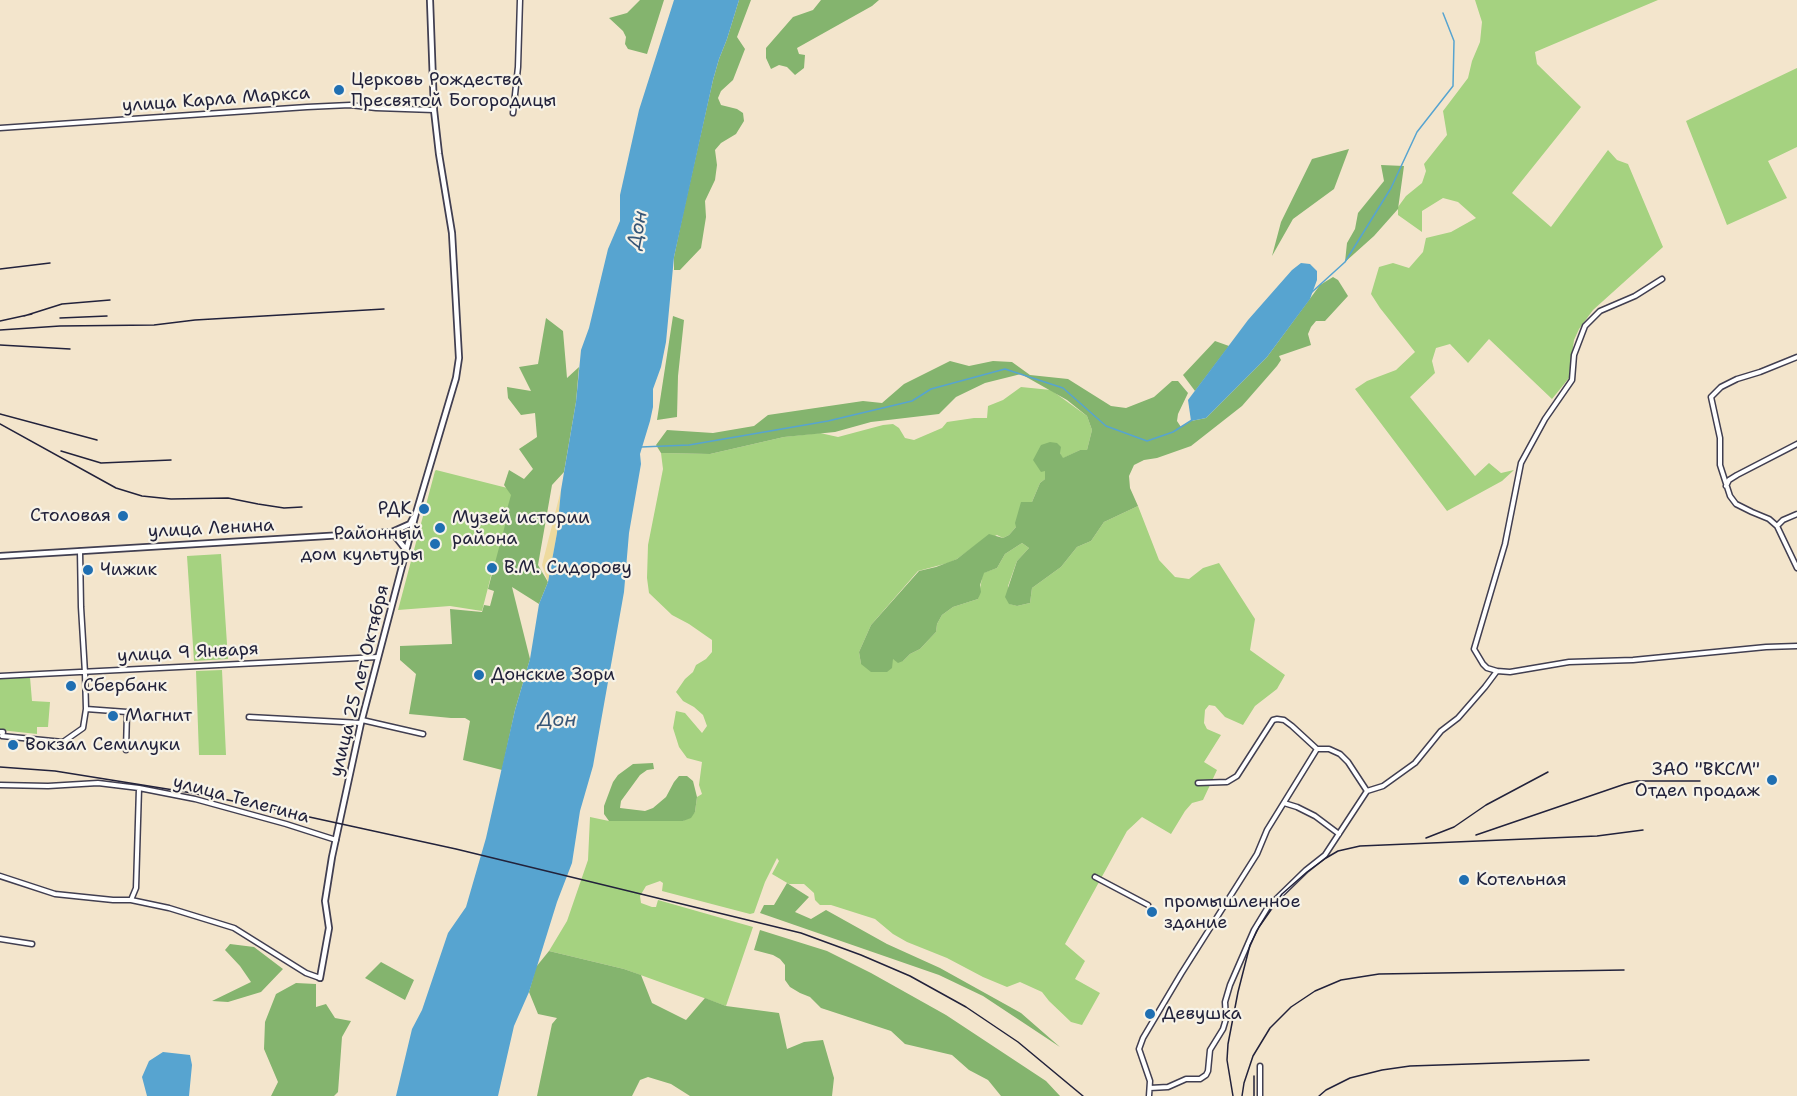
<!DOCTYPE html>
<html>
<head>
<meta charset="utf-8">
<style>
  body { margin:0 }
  canvas { display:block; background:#f3e5cc }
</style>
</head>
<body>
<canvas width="1797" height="1096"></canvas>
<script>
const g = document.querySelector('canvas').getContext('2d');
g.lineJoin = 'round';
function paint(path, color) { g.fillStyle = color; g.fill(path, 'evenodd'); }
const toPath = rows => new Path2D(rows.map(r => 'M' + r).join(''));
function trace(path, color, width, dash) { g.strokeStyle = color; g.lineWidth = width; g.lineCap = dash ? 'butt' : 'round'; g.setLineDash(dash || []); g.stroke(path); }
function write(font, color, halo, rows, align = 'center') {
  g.font = font + ' "Shantell Sans",sans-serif'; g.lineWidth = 4.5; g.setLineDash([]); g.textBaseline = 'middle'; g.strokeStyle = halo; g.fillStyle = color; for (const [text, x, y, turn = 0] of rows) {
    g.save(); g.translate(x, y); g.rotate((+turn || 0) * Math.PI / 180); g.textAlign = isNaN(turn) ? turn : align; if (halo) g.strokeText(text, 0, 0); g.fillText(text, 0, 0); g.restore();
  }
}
paint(toPath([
  [1475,0,1658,0,1535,52,1537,64,1581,107,1512,193,1551,227,1608,150,1617,160,1628,164,1663,247,1593,310,1579,329,1574,340,1569,378,1552,399,1489,339,1468,363,1450,344,1436,348,1432,361,1435,373,1410,397,1475,476,1489,463,1501,473,1514,470,1502,481,1447,511,1355,389,1367,381,1396,370,1415,352,1380,308,1371,294,1379,267,1393,263,1409,268,1423,252,1426,238,1451,232,1476,218,1458,202,1443,198,1422,211,1422,232,1398,215,1398,207,1406,196,1422,183,1426,171,1424,164,1447,135,1443,111,1468,78,1472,61,1480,42,1482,22],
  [1797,68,1797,147,1768,161,1787,198,1727,225,1686,121],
  [1021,387,1051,390,1087,416,1092,430,1087,450,1080,450,1062,459,1060,453,1046,471,1045,479,1040,483,1032,502,1016,527,1009,535,1003,538,997,535,976,545,957,559,948,563,918,571,871,625,859,652,861,664,893,659,903,661,910,654,920,649,936,632,937,624,942,615,953,607,978,599,983,573,997,568,1005,554,1022,543,1029,548,1017,561,1008,586,1010,604,1017,606,1030,603,1032,588,1061,567,1077,547,1091,541,1104,522,1138,506,1159,560,1175,577,1189,579,1203,568,1219,563,1255,619,1250,650,1285,675,1277,689,1255,706,1243,725,1225,717,1215,706,1209,705,1205,710,1204,723,1207,729,1221,735,1204,762,1217,770,1203,800,1192,803,1185,811,1171,834,1142,817,1127,831,1065,944,1085,961,1075,979,1100,993,1082,1025,1071,1022,1049,1001,1042,992,1020,982,1007,987,983,977,947,958,907,942,893,934,875,919,831,905,820,905,815,900,814,893,804,884,789,884,772,874,779,861,777,858,765,882,754,913,750,914,662,891,663,883,660,881,646,886,640,896,641,903,652,907,656,907,658,900,753,927,726,1006,624,969,549,951,567,921,588,860,590,817,609,821,683,821,695,812,697,797,702,794,699,785,702,762,687,758,679,747,673,728,676,711,685,713,702,733,707,726,703,715,694,707,683,701,676,692,685,679,693,672,696,665,706,659,712,652,712,640,689,624,672,615,649,593,647,578,648,545,663,469,661,453,710,454,784,437,820,433,838,437,883,425,893,424,899,428,905,438,914,440,942,428,947,422,974,418,987,418,988,406,1003,400],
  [436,470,543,497,527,580,492,572,482,611,450,606,398,610,435,471],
  [221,554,228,659,194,661,187,556],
  [222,670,226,755,199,755,196,671],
  [30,677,32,701,50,702,48,727,37,727,37,734,0,730,0,678]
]), '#a5d280');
paint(toPath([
  [640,0,664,0,647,54,628,49,625,44,626,37,623,31,609,18,627,13],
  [739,0,751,0,737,37,745,49,733,80,721,91,718,98,721,105,737,109,743,113,744,121,736,134,721,143,715,150,717,165,715,180,705,201,706,217,701,248,680,270,674,270,674,257,684,209,713,80,719,59,727,39],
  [821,0,879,0,872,6,797,48,799,54,805,55,804,68,795,75,787,67,779,65,771,69,766,58,766,48,793,17,813,10],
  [1349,149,1334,189,1293,219,1272,256,1281,222,1312,159],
  [1381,165,1404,166,1398,209,1374,236,1345,262,1347,243,1355,229,1358,213,1384,181],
  [1333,277,1338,280,1348,296,1325,321,1316,321,1311,327,1308,334,1311,345,1279,356,1281,360,1277,366,1242,406,1191,446,1157,458,1144,460,1134,465,1129,476,1130,488,1138,506,1104,522,1091,541,1077,547,1061,567,1032,588,1030,603,1017,606,1009,604,1005,597,1017,561,1029,548,1022,543,1005,554,997,568,984,573,980,585,981,592,978,599,953,607,942,615,937,624,936,632,920,649,910,654,903,661,898,663,893,659,892,668,887,672,871,672,861,664,859,652,871,625,919,571,936,567,957,559,989,534,1003,538,1009,535,1016,527,1015,523,1021,502,1032,502,1040,483,1045,479,1045,471,1041,472,1033,460,1041,445,1050,442,1057,443,1061,447,1060,453,1063,458,1080,450,1087,450,1092,430,1087,416,1067,400,1021,374,985,383,956,397,939,414,871,422,835,432,784,437,710,454,661,453,656,445,667,430,713,433,754,426,768,415,863,401,882,403,904,384,950,361,969,366,993,361,1012,362,1030,375,1068,379,1111,406,1126,408,1154,397,1172,381,1178,381,1188,393,1178,414,1177,421,1181,427,1191,421,1206,418,1267,357,1320,285],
  [673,316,684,320,678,376,677,417,657,420],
  [546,318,563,331,567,378,579,367,576,402,564,472,552,485,538,565,548,582,539,604,512,587,530,659,515,710,502,770,463,760,470,721,465,718,451,718,409,714,416,674,400,660,400,646,452,644,450,609,482,612,484,605,490,606,494,591,488,589,508,514,506,513,511,495,504,485,509,470,524,479,533,469,519,449,537,437,535,413,521,415,508,398,507,387,531,391,519,367,538,364],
  [1215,341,1229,346,1195,391,1183,375],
  [653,763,654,769,647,770,640,775,621,801,620,808,645,811,653,808,666,797,674,782,679,776,687,776,693,781,697,797,695,812,691,818,683,821,609,821,604,814,604,806,613,782,618,775,633,764],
  [787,883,809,897,795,912,811,919,826,910,887,944,940,968,1021,1013,1060,1047,983,996,939,975,760,913,764,905,774,905],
  [760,930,827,951,871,973,946,1015,1046,1081,1060,1096,1001,1096,988,1080,969,1070,952,1055,905,1044,891,1031,821,1008,810,997,800,993,790,987,785,980,785,965,780,959,773,955,754,950],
  [230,944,254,947,283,969,261,992,228,1002,212,1001,251,982,240,966,225,950],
  [549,951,624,969,641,975,652,1003,686,1020,705,998,726,1006,779,1013,787,1049,804,1042,823,1040,834,1078,832,1096,690,1096,671,1084,648,1077,640,1080,632,1096,537,1096,552,1024,557,1018,538,1014,529,992,536,967],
  [381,962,414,980,405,1000,365,978],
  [296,983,316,984,316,1007,326,1004,335,1018,351,1021,342,1037,338,1092,334,1096,271,1096,278,1082,264,1049,265,1022,276,994]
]), '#84b46e');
paint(toPath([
  [561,490,557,533,548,582,542,565]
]), '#eeda9e');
paint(toPath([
  [674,0,739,0,727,39,719,59,713,80,674,257,666,342,661,367,653,389,653,407,650,421,640,454,641,464,629,533,624,592,593,766,580,811,572,863,557,902,529,992,514,1026,498,1096,396,1096,412,1029,422,1010,448,933,466,907,486,838,515,710,530,659,539,604,548,582,557,533,561,490,576,402,581,350,589,328,608,249,620,221,620,195,639,110],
  [1301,263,1310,264,1317,271,1317,280,1310,299,1267,357,1206,418,1191,421,1188,400,1248,320,1292,270],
  [163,1052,190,1055,192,1065,189,1096,147,1096,142,1077,149,1061]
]), '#57a4d0');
trace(toPath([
  [1312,292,1345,262,1391,188,1417,132,1453,86,1454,41,1443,13],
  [641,447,689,445,828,421,912,401,931,389,1005,369,1063,388,1106,426,1147,441,1173,432,1192,420]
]), '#57a4d0', 1.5);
const minor = toPath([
  [513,113,518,67,520,0],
  [0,128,307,107,350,105,376,108,434,110],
  [1797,357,1760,372,1737,379,1721,387,1711,397,1720,438,1720,465,1730,496,1736,504,1752,512,1769,519,1777,526,1797,568],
  [1726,486,1729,480,1737,475,1797,444],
  [1777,526,1783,520,1797,514],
  [1497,671,1487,668,1483,664,1474,649,1505,544,1521,463,1545,419,1572,380,1574,355,1585,326,1600,311,1635,296,1662,279],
  [0,676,378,657],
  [86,709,127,712,126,750],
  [249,717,361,723],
  [362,720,423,734],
  [0,732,3,732,2,736,63,742,83,728,86,709,85,673,81,607,80,551],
  [1198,783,1227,782,1237,776,1273,720,1277,719,1284,720,1292,726,1317,749,1329,749,1340,754,1348,762,1367,791],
  [0,785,48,786,98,783,139,788,195,799,286,824,336,840],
  [1284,803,1297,807,1315,816,1339,834],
  [0,876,55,894,113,900,131,900,169,908,234,928,306,973,320,978],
  [1095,877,1148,905],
  [131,900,136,888,139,788],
  [0,939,32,944],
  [1260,1066,1260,1096],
  [1150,1088,1168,1087,1186,1079,1200,1079,1206,1075,1208,1071,1210,1050,1223,1029,1226,1019,1225,1002,1230,985,1254,930,1268,907,1306,870,1325,855,1367,791,1383,786,1415,763,1441,731,1458,718,1485,687,1497,671,1510,672,1569,662,1633,660,1766,647,1797,646],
  [1149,1096,1150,1081,1139,1049,1143,1038,1181,974,1257,854,1267,830,1317,749]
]);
const tertiary = toPath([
  [392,532,407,551],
  [0,556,392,532,410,524,413,518],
  [320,978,329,928,325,901,332,857,361,723,416,513,456,378,459,358,452,233,439,154,434,110,430,0]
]);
trace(minor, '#413f51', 7);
trace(tertiary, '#413f51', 8);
trace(minor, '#fff', 4);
trace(tertiary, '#fff', 4.5);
trace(toPath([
  [0,269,50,263],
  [24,316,62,304,110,300],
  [60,318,107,316],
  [0,321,32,314],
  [0,330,60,326,154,325,195,320,384,309],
  [0,345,70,349],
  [0,414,97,440],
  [0,424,116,488,142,496,171,499,228,498,258,504,284,508,302,507],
  [61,451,101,463,171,460],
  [0,767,55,771,186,792,259,806,456,849,801,933,861,955,910,976,966,1007,1018,1042,1083,1096],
  [1476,835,1625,784,1637,781,1700,781],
  [1426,838,1454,827,1486,805,1548,772],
  [1233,1096,1227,1060,1228,1044,1238,992,1250,945,1259,927,1282,894,1307,872,1326,858,1338,851,1360,846,1597,836,1643,830],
  [1242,1096,1244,1083,1253,1056,1270,1028,1291,1007,1315,991,1341,980,1379,974,1624,970],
  [1254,1096,1254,1076],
  [1319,1096,1326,1090,1350,1078,1382,1070,1410,1066,1589,1060]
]), '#22223b', 1.5);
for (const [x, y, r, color] of [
  [339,90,6,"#1f6fb2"],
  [424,509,6,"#1f6fb2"],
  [123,516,6,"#1f6fb2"],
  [440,528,6,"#1f6fb2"],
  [435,544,6,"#1f6fb2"],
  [492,568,6,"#1f6fb2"],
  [88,570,6,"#1f6fb2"],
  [479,675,6,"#1f6fb2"],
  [71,686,6,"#1f6fb2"],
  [113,716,6,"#1f6fb2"],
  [13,745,6,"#1f6fb2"],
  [1772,780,6,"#1f6fb2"],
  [1464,880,6,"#1f6fb2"],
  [1152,912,6,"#1f6fb2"],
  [1150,1014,6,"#1f6fb2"]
]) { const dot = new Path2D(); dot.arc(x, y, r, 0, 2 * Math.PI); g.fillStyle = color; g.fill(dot); trace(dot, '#f7f3e8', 2); }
write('18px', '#22223b', '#f7f3e8', [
  ["Церковь Рождества",351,80],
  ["Пресвятой Богородицы",351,101],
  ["РДК",412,509,"right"],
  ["Столовая",111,516,"right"],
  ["Музей истории",452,518],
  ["района",452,539],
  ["Районный",423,534,"right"],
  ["дом культуры",423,555,"right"],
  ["В.М. Сидорову",504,568],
  ["Чижик",100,570],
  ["Донские Зори",491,675],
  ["Сбербанк",83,686],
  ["Магнит",125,716],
  ["Вокзал Семилуки",25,745],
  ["ЗАО \"ВКСМ\"",1760,770,"right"],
  ["Отдел продаж",1760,791,"right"],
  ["Котельная",1476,880],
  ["промышленное",1164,902],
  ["здание",1164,923],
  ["Девушка",1162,1014]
], 'left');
write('18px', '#22223b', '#f7f3e8', [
  ["улица Карла Маркса",216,100,-4],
  ["улица Ленина",211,529,-3],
  ["улица 9 Января",188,653,-3],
  ["улица 25 лет Октября",360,681,-76],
  ["улица Телегина",241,800,15]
]);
write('italic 20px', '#375677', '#f7f3e8', [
  ["Дон",638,230,-79],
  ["Дон",557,721]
]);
</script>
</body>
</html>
